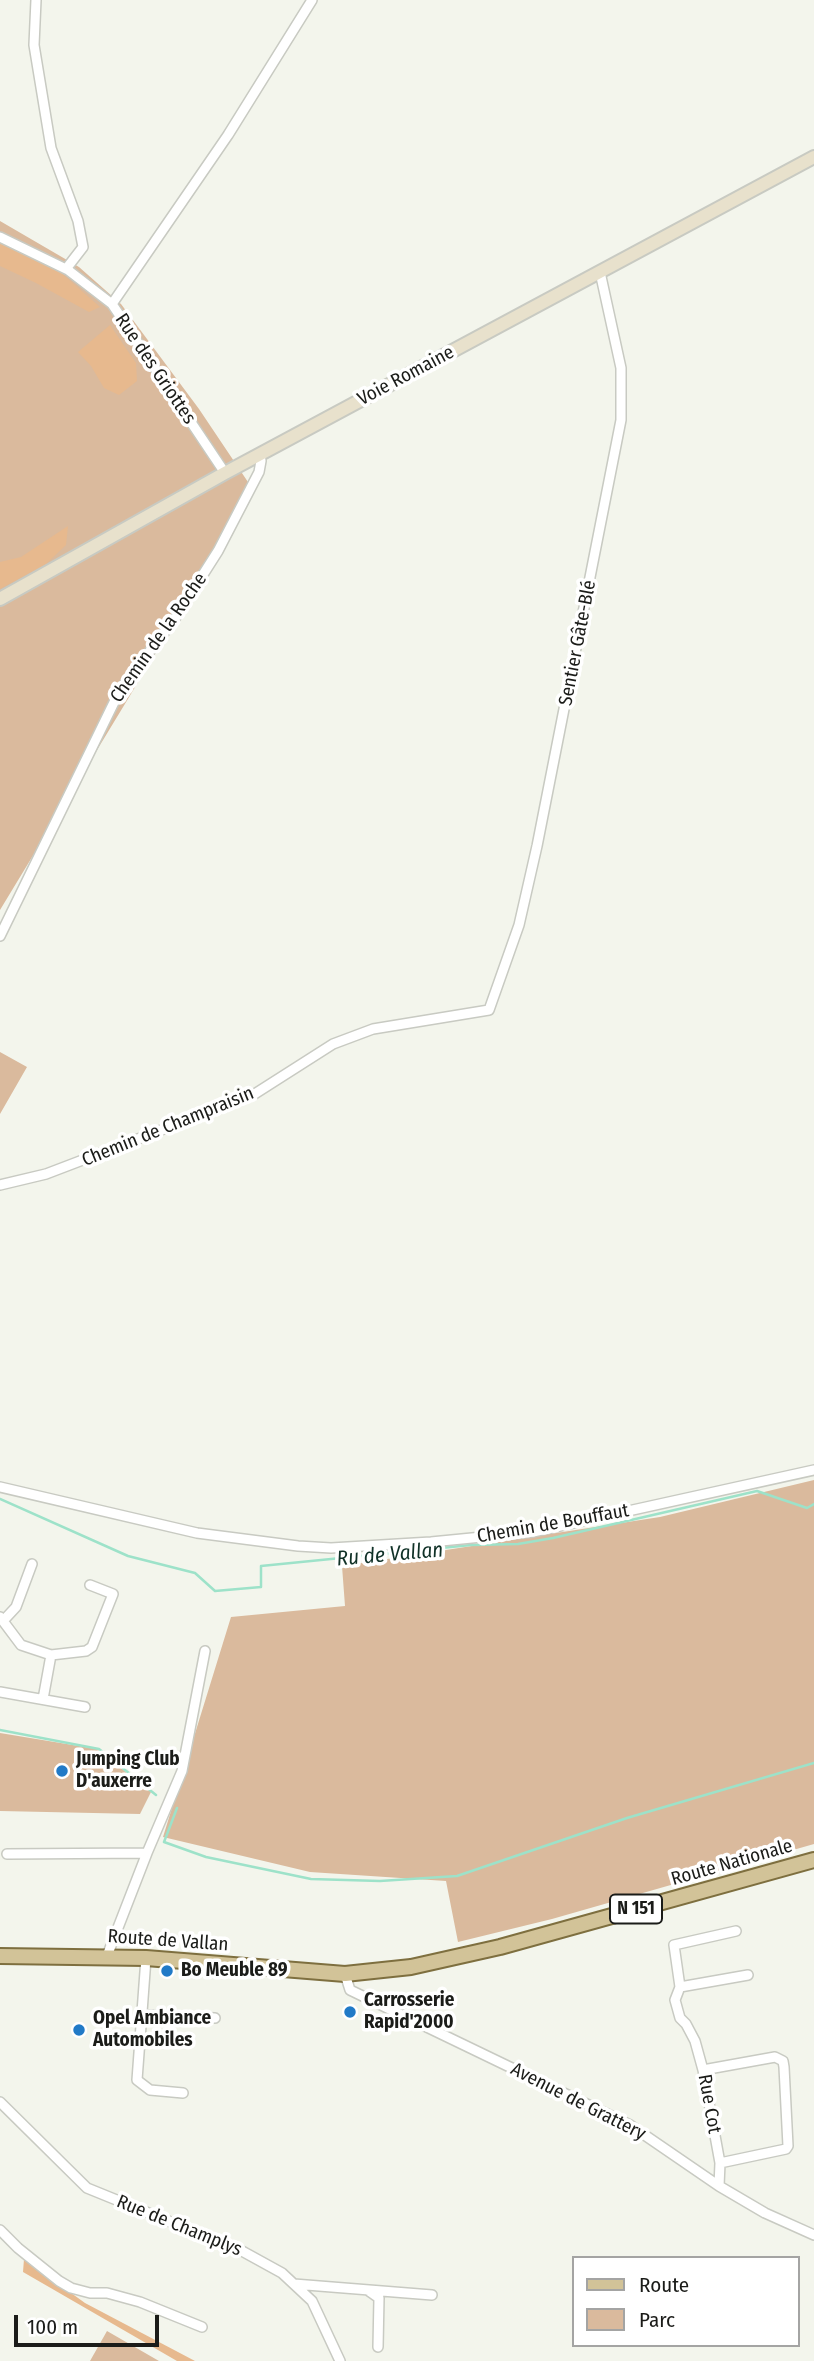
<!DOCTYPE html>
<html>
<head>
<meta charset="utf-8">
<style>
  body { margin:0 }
  #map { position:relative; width:814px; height:2361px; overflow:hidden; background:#f3f5ec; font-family:"Fira Sans Condensed",sans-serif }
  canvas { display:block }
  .legend { position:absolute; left:572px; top:2256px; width:228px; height:91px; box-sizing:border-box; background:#fff; border:2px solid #a4a4a3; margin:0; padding:9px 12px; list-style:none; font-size:21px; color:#1b1c19 }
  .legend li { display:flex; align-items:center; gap:14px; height:35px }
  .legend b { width:35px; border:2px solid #a4a4a3 }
  .scale { position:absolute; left:14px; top:2315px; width:145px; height:32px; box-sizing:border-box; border:4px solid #1b1c19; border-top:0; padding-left:9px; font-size:21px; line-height:24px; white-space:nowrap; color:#1b1c19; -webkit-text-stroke:5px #fff; paint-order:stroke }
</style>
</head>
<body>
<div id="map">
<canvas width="814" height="2361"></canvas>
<ul class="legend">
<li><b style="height:9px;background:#d2c398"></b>Route</li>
<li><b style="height:19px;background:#daba9d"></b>Parc</li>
</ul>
<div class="scale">100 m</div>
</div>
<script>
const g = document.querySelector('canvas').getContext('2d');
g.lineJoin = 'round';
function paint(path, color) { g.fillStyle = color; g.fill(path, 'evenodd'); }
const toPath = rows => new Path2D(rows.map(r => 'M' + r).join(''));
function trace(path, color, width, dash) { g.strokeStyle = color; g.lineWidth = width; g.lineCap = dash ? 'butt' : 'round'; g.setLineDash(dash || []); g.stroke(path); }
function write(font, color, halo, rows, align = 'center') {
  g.font = font + ' "Fira Sans Condensed",sans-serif'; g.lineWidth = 7; g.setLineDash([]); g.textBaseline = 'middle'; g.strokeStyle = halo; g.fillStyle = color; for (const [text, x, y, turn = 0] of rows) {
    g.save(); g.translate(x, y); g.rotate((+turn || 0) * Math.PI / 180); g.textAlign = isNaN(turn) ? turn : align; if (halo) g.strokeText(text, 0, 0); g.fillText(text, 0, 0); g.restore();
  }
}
paint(toPath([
  [0,221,79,267,121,304,199,409,254,491,0,910],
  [0,1052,27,1067,0,1114],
  [814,1480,814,1844,552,1919,458,1942,446,1881,310,1872,163,1837,231,1617,345,1606,342,1566,660,1517],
  [0,1733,97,1749,151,1792,140,1814,0,1811],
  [107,2331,159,2361,90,2361]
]), '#daba9d');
paint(toPath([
  [0,239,58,270,100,307,89,312,36,283,0,266],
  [110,325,136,363,137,381,119,395,104,388,91,366,78,352],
  [68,526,66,545,46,564,0,589,0,562,21,557],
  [24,2259,85,2303,195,2361,177,2361,23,2272]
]), '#e7b98e');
trace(toPath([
  [0,1499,128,1556,195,1573,215,1591,261,1587,261,1566,471,1545,518,1544,553,1538,757,1491,807,1508,814,1504],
  [0,1730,99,1749,156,1795],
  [177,1808,164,1842,206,1857,311,1879,380,1881,457,1876,627,1818,814,1763]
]), '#9de2c9', 2.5);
const street = toPath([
  [36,0,34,45,51,148,78,221,83,247,66,269],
  [0,237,68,270,112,304,225,473],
  [112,304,228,135,312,0],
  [0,936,120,690,176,617,218,551,259,472,261,461,260,454],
  [0,1185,46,1174,253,1095,333,1044,373,1029,489,1010,519,925,537,846,621,420,621,368,600,272],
  [0,1487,197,1533,298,1546,331,1548,431,1542,533,1532,814,1470],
  [0,1617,21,1645,51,1655,86,1651,92,1647,113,1594,90,1585],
  [3,1621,16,1607,32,1564],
  [0,1692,85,1707],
  [43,1699,51,1655],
  [7,1854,147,1853],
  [107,1956,147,1853,182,1771,205,1651],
  [146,1958,137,2080,150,2090,183,2093],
  [345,1974,350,1990,630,2125,719,2186,765,2213,814,2235],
  [680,1987,748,1975],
  [142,2015,215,2018],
  [703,2070,775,2057,783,2061,784,2067,788,2146,786,2149,720,2163],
  [0,2102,87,2188,242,2251,282,2273,312,2301,340,2361],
  [719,2186,720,2163,703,2070,695,2041,686,2024,680,2018,675,2000,680,1987,674,1945,736,1931],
  [0,2230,18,2248,59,2281,71,2288,90,2293,107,2293,140,2302,202,2327],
  [294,2284,432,2295],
  [369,2291,379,2298,378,2347]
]);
const secondary = toPath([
  [0,599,225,473,814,157]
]);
const primary = toPath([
  [0,1956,146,1958,345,1974,411,1967,500,1947,814,1860]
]);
trace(street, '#c8cac2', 12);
trace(secondary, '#c8cac2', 16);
trace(primary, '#7e6f3f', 18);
trace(street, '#fff', 9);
trace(secondary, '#e8e1cc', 12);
trace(primary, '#d2c398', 14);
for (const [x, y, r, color] of [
  [62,1771,7,"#217ac7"],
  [167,1971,7,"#217ac7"],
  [350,2012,7,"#217ac7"],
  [79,2030,7,"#217ac7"]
]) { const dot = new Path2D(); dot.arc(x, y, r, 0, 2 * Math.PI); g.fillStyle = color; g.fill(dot); trace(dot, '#fff', 2.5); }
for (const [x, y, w] of [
  [636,1909,52]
]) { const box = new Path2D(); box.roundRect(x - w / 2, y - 14.5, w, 29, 5); g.fillStyle = '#fff'; g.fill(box); trace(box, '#1b1c19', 2); }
write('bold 18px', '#1b1c19', null, [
  ["N 151",636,1909]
]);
write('19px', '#1b1c19', '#fff', [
  ["Rue des Griottes",155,369,56],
  ["Voie Romaine",406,376,-28],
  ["Chemin de la Roche",159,638,-55],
  ["Sentier Gâte-Blé",578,643,-79],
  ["Chemin de Champraisin",168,1127,-22],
  ["Chemin de Bouffaut",553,1524,-10],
  ["Route Nationale",732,1863,-16],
  ["Route de Vallan",168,1941,4],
  ["Avenue de Grattery",578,2102,27],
  ["Rue Cot",709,2104,80],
  ["Rue de Champlys",179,2226,22]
]);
write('bold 19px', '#1b1c19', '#fff', [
  ["Jumping Club",76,1760],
  ["D'auxerre",76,1782],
  ["Bo Meuble 89",181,1971],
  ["Carrosserie",364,2001],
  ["Rapid'2000",364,2023],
  ["Opel Ambiance",93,2019],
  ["Automobiles",93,2041]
], 'left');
write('italic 21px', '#103127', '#fff', [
  ["Ru de Vallan",390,1555,-5]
]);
</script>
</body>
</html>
